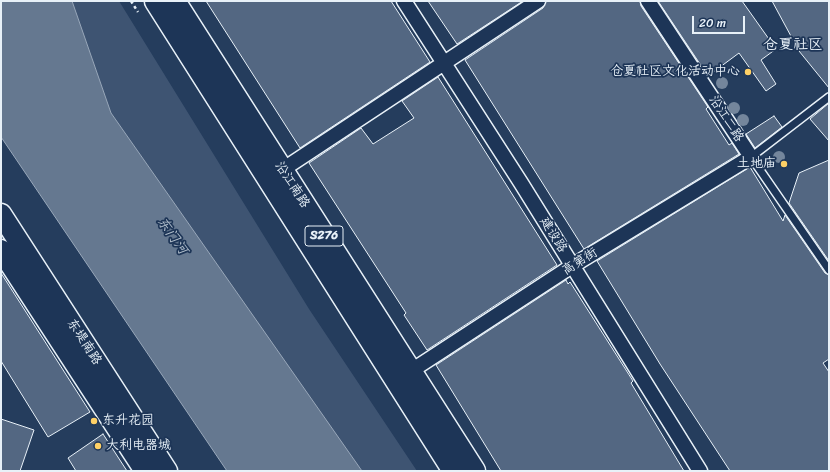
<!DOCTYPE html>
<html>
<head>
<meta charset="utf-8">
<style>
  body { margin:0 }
  #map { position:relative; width:830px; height:472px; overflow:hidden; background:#253d5d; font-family:Sriracha,sans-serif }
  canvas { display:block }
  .frame { position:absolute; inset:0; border:2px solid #e8f1f8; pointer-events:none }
  .scale { position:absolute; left:692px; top:16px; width:53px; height:18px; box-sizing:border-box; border:2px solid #e8f1f8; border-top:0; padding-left:5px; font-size:12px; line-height:14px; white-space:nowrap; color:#e8f1f8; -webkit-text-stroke:3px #1d3557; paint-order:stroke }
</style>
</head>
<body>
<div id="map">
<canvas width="830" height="472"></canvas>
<div class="frame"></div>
<div class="scale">20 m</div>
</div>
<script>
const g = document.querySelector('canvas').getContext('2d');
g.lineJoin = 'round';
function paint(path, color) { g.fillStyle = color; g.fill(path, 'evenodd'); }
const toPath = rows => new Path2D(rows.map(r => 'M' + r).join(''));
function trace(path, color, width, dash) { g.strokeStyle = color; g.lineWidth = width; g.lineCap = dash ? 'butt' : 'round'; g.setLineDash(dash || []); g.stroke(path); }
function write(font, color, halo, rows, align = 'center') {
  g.font = font + ' Sriracha,"LXGW WenKai TC",sans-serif'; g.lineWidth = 3.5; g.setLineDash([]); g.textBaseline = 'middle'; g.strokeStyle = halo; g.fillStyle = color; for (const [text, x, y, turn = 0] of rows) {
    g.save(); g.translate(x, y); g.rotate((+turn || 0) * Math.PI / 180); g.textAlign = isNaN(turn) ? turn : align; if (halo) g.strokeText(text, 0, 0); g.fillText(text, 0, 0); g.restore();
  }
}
paint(toPath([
  [72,1,119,1,309,309,417,471,362,471,354,461,111,113]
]), '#3e5472');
const water = toPath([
  [1,1,72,1,111,113,362,471,227,471,1,137,1,1]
]);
paint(water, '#657890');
trace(water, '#99a8ba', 1);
const building = toPath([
  [206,1,391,1,430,62,300,148,206,1],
  [428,1,523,1,457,44,428,1],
  [546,1,640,1,641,6,708,107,706,109,729,145,732,143,739,154,584,249,465,60,543,8,546,1],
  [658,1,742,1,776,49,761,60,776,84,766,91,739,53,708,76,658,1],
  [772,1,829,1,829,88,799,51,772,1],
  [438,77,557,265,427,350,404,315,406,313,309,163,361,128,373,144,414,118,402,101,438,77],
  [829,103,829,141,810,119,829,103],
  [774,116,782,127,755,148,746,134,774,116],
  [829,160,829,261,789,203,799,173,829,160],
  [750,167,783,221,785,215,825,273,829,275,829,359,823,363,829,372,829,471,730,471,660,364,597,261,750,167],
  [1,273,90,412,48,437,1,361,1,273],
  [566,280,568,284,570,282,633,381,631,383,684,471,501,471,436,365,566,280],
  [1,419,34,430,20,471,1,471,1,419],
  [103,434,127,471,76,471,68,458,103,434]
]);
paint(building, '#536782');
trace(building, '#e8f1f8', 1);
const lane = toPath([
  [829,97,751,157,829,270]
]);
const street = toPath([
  [404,1,521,183,700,471],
  [276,174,538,1],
  [411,371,572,266,751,157,648,1]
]);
const secondary = toPath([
  [1,214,167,471],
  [1,250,145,471]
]);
const primary = toPath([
  [156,1,454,471],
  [174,1,474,471]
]);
trace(lane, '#e8f1f8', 10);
trace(street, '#e8f1f8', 17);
trace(secondary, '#e8f1f8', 23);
trace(primary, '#e8f1f8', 25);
trace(toPath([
  [131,1,138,12]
]), '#e8f1f8', 2.5, [3, 3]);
trace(lane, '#1d3557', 7);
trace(street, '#1d3557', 14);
trace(secondary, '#1d3557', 20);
trace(primary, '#1d3557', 22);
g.fillStyle = '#74869c';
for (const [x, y] of [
  [722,83],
  [734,108],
  [743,120],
  [779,157]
]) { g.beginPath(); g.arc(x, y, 6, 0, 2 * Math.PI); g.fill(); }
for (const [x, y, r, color] of [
  [748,72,4,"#ffd166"],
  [784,164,4,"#ffd166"],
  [94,421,4,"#ffd166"],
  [98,446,4,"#ffd166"]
]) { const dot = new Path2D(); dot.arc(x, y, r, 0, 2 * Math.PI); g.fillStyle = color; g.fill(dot); trace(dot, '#1d3557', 1.5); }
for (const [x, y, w] of [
  [324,236,38]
]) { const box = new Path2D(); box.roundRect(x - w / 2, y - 10, w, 20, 3); g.fillStyle = '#1d3557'; g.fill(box); trace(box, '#e8f1f8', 1); }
write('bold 12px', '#e8f1f8', null, [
  ["S276",324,236]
]);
write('13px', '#e8f1f8', '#1d3557', [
  ["仓夏社区文化活动中心",740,72],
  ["土地庙",776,164],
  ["东升花园",102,421,"left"],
  ["大利电器城",106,446,"left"]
], 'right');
write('13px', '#e8f1f8', '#1d3557', [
  ["沿江二路",726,119,57],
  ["沿江南路",292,185,57],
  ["建设路",553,235,58],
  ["高第街",580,262,-32],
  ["东堤南路",84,342,57]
]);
write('italic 14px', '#b4c1ce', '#1d3557', [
  ["东门河",172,236,55]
]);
write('15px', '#e8f1f8', '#1d3557', [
  ["仓夏社区",793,45]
]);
</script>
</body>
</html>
